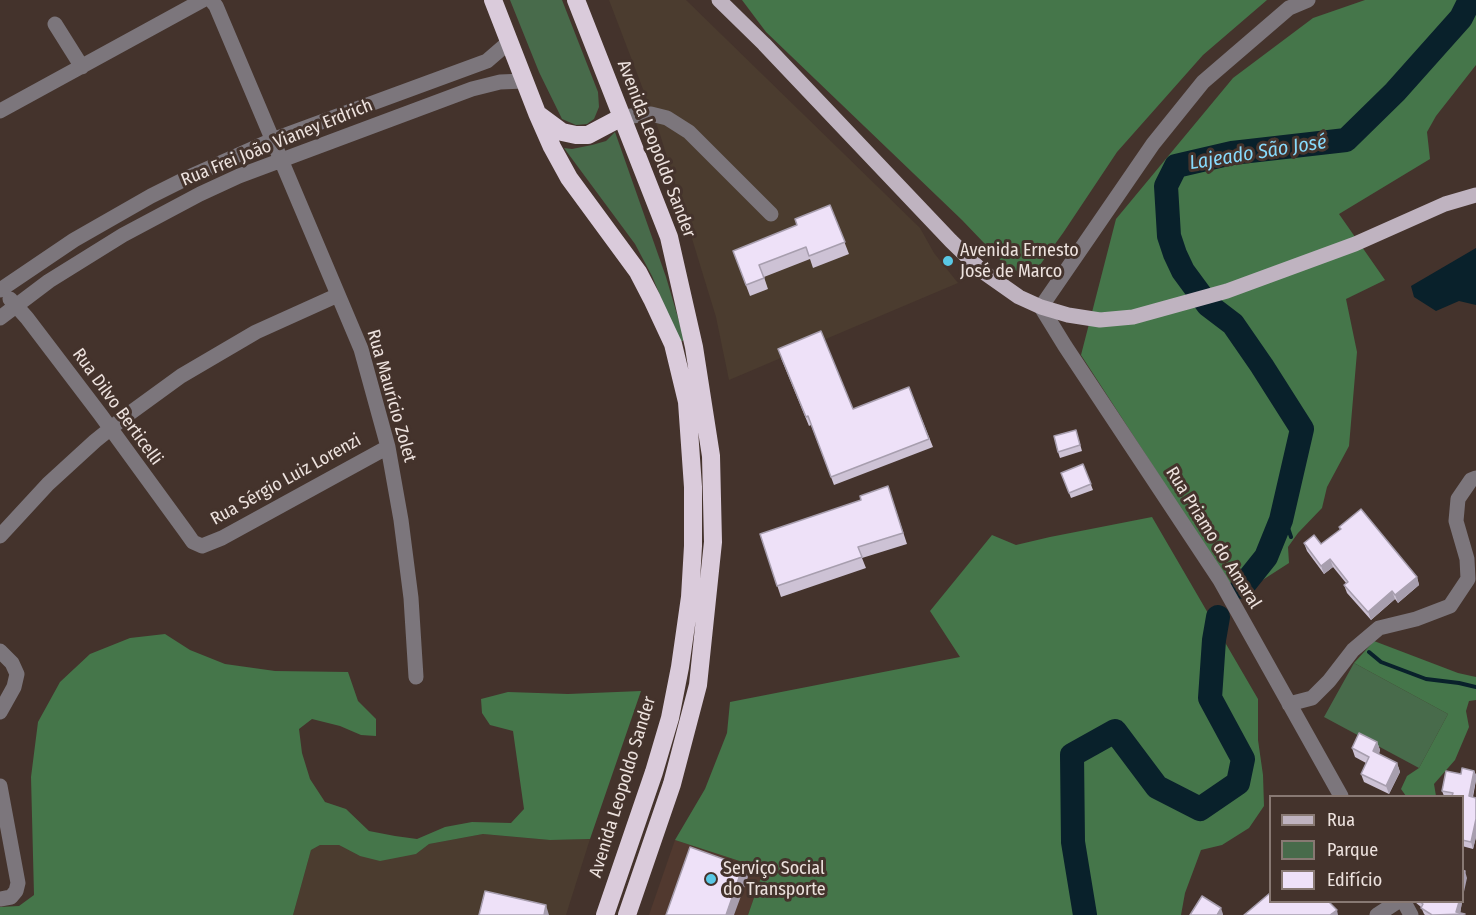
<!DOCTYPE html>
<html>
<head>
<meta charset="utf-8">
<style>
  body { margin:0 }
  #map { position:relative; width:1476px; height:915px; overflow:hidden; background:#44332c; font-family:"Fira Sans Condensed",sans-serif }
  canvas { display:block }
  .legend { position:absolute; left:1269px; top:795px; width:195px; height:108px; box-sizing:border-box; background:#44332c; border:2px solid #887973; margin:0; padding:8px 10px; list-style:none; font-size:18px; color:#ede2de }
  .legend li { display:flex; align-items:center; gap:12px; height:30px }
  .legend b { width:30px; border:2px solid #887973 }
</style>
</head>
<body>
<div id="map">
<canvas width="1476" height="915"></canvas>
<ul class="legend">
<li><b style="height:8px;background:#bfb3c0"></b>Rua</li>
<li><b style="height:16px;background:#486b4b"></b>Parque</li>
<li><b style="height:16px;background:#eee1f8"></b>Edifício</li>
</ul>
</div>
<script>
const g = document.querySelector('canvas').getContext('2d');
g.lineJoin = 'round';
function paint(path, color) { g.fillStyle = color; g.fill(path, 'evenodd'); }
const toPath = rows => new Path2D(rows.map(r => 'M' + r).join(''));
function trace(path, color, width, dash) { g.strokeStyle = color; g.lineWidth = width; g.lineCap = dash ? 'butt' : 'round'; g.setLineDash(dash || []); g.stroke(path); }
function write(font, color, halo, rows, align = 'center') {
  g.font = font + ' "Fira Sans Condensed",sans-serif'; g.lineWidth = 6; g.setLineDash([]); g.textBaseline = 'middle'; g.strokeStyle = halo; g.fillStyle = color; for (const [text, x, y, turn = 0] of rows) {
    g.save(); g.translate(x, y); g.rotate((+turn || 0) * Math.PI / 180); g.textAlign = isNaN(turn) ? turn : align; if (halo) g.strokeText(text, 0, 0); g.fillText(text, 0, 0); g.restore();
  }
}
paint(toPath([
  [609,0,686,0,920,228,934,253,958,283,729,380,716,317,659,131],
  [483,834,550,840,590,839,566,915,293,915,311,850,320,845,339,845,360,856,416,854,429,844]
]), '#4b3c2f');
paint(toPath([
  [675,840,764,869,748,915,649,915]
]), '#51392f');
paint(toPath([
  [510,0,562,0,598,92,599,107,594,119,587,124,576,125,562,119,539,72],
  [615,132,666,277,684,338,683,341,679,341,652,276,635,244,564,148,572,149,592,145,606,141],
  [1354,663,1448,714,1419,768,1324,717]
]), '#486b4b');
paint(toPath([
  [742,0,1267,0,1203,55,1117,152,1063,233,1032,276,1008,268,962,220,766,32],
  [1365,0,1476,0,1476,65,1436,116,1427,132,1430,159,1339,214,1385,280,1346,299,1357,352,1349,446,1327,487,1322,508,1298,533,1288,547,1289,563,1261,581,1229,583,1081,355,1116,219,1233,78,1313,18],
  [1152,517,1258,699,1258,740,1263,775,1264,806,1249,828,1222,845,1201,850,1185,893,1181,915,748,915,764,869,675,840,705,789,727,733,730,702,960,657,930,611,992,535,1016,545,1050,537],
  [165,634,190,650,225,664,275,671,348,672,358,701,376,719,376,736,361,735,340,726,312,719,299,729,302,753,310,779,325,802,346,809,369,831,395,836,417,839,445,827,472,822,511,823,524,809,513,731,490,725,482,713,481,699,508,692,568,694,641,691,590,839,550,840,483,834,429,844,416,854,380,861,360,856,339,845,320,845,311,850,293,915,0,915,0,907,19,906,34,895,31,777,38,722,60,682,90,654,130,638],
  [1374,641,1458,673,1476,677,1476,700,1469,701,1466,711,1469,727,1455,760,1434,784,1436,796,1406,796,1401,789,1407,776,1419,768,1448,714,1354,663]
]), '#45764a');
paint(toPath([
  [1476,248,1476,305,1459,301,1436,311,1414,297,1411,286]
]), '#09212b');
trace(toPath([
  [1281,520,1288,528,1291,537],
  [1369,652,1381,662,1426,679,1459,683,1476,687]
]), '#09212b', 4);
trace(toPath([
  [1242,587,1266,557,1281,520,1302,429,1262,366,1233,324,1208,305,1183,271,1175,254,1169,236,1166,186,1176,166,1232,153,1346,140,1395,92,1461,18,1470,0],
  [1085,915,1073,842,1072,755,1115,731,1157,787,1200,809,1238,783,1243,759,1210,698,1214,640,1218,617]
]), '#09212b', 24);
trace(toPath([
  [211,0,216,6,361,349,388,447,401,520,411,598,416,677],
  [1308,0,1289,8,1203,82,1153,144,1041,307,1065,346,1220,580,1341,796],
  [55,24,82,67],
  [0,111,203,0],
  [622,117,651,114,667,118,689,132,771,214],
  [0,290,74,240,151,196,191,176,272,140,487,61,509,42],
  [10,299,27,318,100,414,186,532,193,542,202,546,222,538,388,447],
  [0,318,49,281,123,235,200,194,239,176,472,89,500,82,524,81],
  [0,536,48,484,95,441,126,416,181,376,256,332,338,295],
  [0,651,12,663,17,674,14,687,0,712],
  [1289,704,1312,698,1329,681,1353,650,1379,628,1416,619,1450,606,1468,579,1467,559,1456,521,1458,499,1471,480,1476,478],
  [0,786,18,883,16,891,11,897,0,899],
  [1404,902,1411,915],
  [1377,915,1397,902]
]), '#7c767c', 15);
trace(toPath([
  [719,0,764,44,951,241,982,271,1019,297,1041,307,1068,315,1100,320,1133,317,1227,291,1355,244,1445,204,1476,195]
]), '#bfb3c0', 15);
trace(toPath([
  [493,0,537,113,552,147,569,178,638,272,652,299,673,344,687,402,693,487,693,546,690,597,680,667,670,718,654,772,605,915],
  [576,0,669,237,694,347,711,456,713,542,698,685,672,784,627,915],
  [539,115,562,132,576,135,588,135,622,117]
]), '#dacbdb', 18);
paint(toPath([
  [830,205,849,254,813,268,810,259,764,277,768,289,750,296,733,251,797,225],
  [781,358,853,409,909,387,933,447,834,485,811,425,809,426],
  [1076,430,1082,451,1060,458,1058,452],
  [1083,464,1093,490,1071,498,1061,473],
  [888,486,907,544,862,558,866,568,781,597,760,534,861,500],
  [1339,527,1417,577,1419,585,1398,603,1395,599,1371,620,1347,593,1344,585,1346,583,1333,567,1324,574,1307,551,1304,543,1321,544,1340,530],
  [1377,742,1380,750,1379,754,1397,763,1400,772,1389,794,1364,782,1361,774,1366,763,1355,757,1352,748],
  [1474,771,1476,775,1476,780,1473,797,1476,798,1476,837,1473,849,1462,846,1462,796,1444,796,1442,791],
  [1415,902,1462,902,1460,913,1465,915,1425,915,1424,914,1421,907]
]), '#cdc2d5');
paint(toPath([
  [1330,559,1333,567,1324,574,1321,566],
  [1417,577,1419,585,1398,603,1395,595],
  [1392,591,1395,599,1371,620,1368,612],
  [1377,742,1380,750,1376,760,1373,751],
  [1397,763,1400,772,1389,794,1386,786],
  [1474,771,1476,775,1476,780,1471,803,1469,796],
  [1476,819,1476,837,1473,849,1471,842],
  [743,866,748,877,734,915,726,915],
  [1465,871,1467,878,1462,901,1462,883],
  [1459,902,1462,902,1460,915,1456,912],
  [546,905,549,915,544,915],
  [1221,908,1223,914,1223,915,1217,915],
  [1337,910,1338,915,1330,915]
]), '#a79eae');
const building = toPath([
  [830,205,845,242,809,256,806,247,759,265,764,278,746,285,733,251,797,225,795,219,830,205],
  [821,331,853,409,909,387,929,439,831,477,808,416,806,417,778,349,821,331],
  [1076,430,1080,445,1058,452,1054,436,1076,430],
  [1083,464,1091,484,1069,493,1061,473,1083,464],
  [888,486,903,533,858,547,862,557,777,586,760,534,861,500,860,496,888,486],
  [1361,509,1417,577,1395,595,1392,591,1368,612,1344,585,1348,582,1330,559,1321,566,1304,543,1314,535,1321,544,1341,529,1339,527,1361,509],
  [1359,733,1377,742,1373,751,1397,763,1386,786,1361,774,1369,757,1352,748,1359,733],
  [1462,768,1474,771,1469,796,1476,798,1476,819,1471,842,1462,840,1462,796,1452,796,1453,793,1442,791,1446,771,1461,774,1462,768],
  [690,847,743,866,726,915,666,915,690,847],
  [1462,870,1465,871,1462,883,1462,870],
  [485,891,546,905,544,915,479,915,485,891],
  [1270,893,1270,902,1329,902,1337,910,1330,915,1244,915,1270,893],
  [1202,896,1221,908,1217,915,1190,915,1202,896],
  [1420,902,1459,902,1456,912,1465,914,1432,915,1421,908,1423,904,1420,902]
]);
paint(building, '#eee1f8');
trace(building, '#a79eae', 1.5);
for (const [x, y, r, color] of [
  [948,261,6,"#59c8e5"],
  [711,879,6,"#59c8e5"]
]) { const dot = new Path2D(); dot.arc(x, y, r, 0, 2 * Math.PI); g.fillStyle = color; g.fill(dot); trace(dot, '#44332c', 2); }
write('18px', '#ede2de', '#44332c', [
  ["Rua Frei João Vianey Erdrich",277,143,-22],
  ["Avenida Leopoldo Sander",656,149,69],
  ["Rua Maurício Zolet",391,396,74],
  ["Rua Dilvo Berticelli",117,407,54],
  ["Rua Sérgio Luiz Lorenzi",286,480,-29],
  ["Rua Priamo do Amaral",1213,538,58],
  ["Avenida Leopoldo Sander",623,787,-73]
]);
write('18px', '#ede2de', '#44332c', [
  ["Avenida Ernesto",960,251],
  ["José de Marco",960,272],
  ["Serviço Social",723,869],
  ["do Transporte",723,890]
], 'left');
write('italic 20px', '#87dafc', '#44332c', [
  ["Lajeado São José",1258,153,-9]
]);
</script>
</body>
</html>
